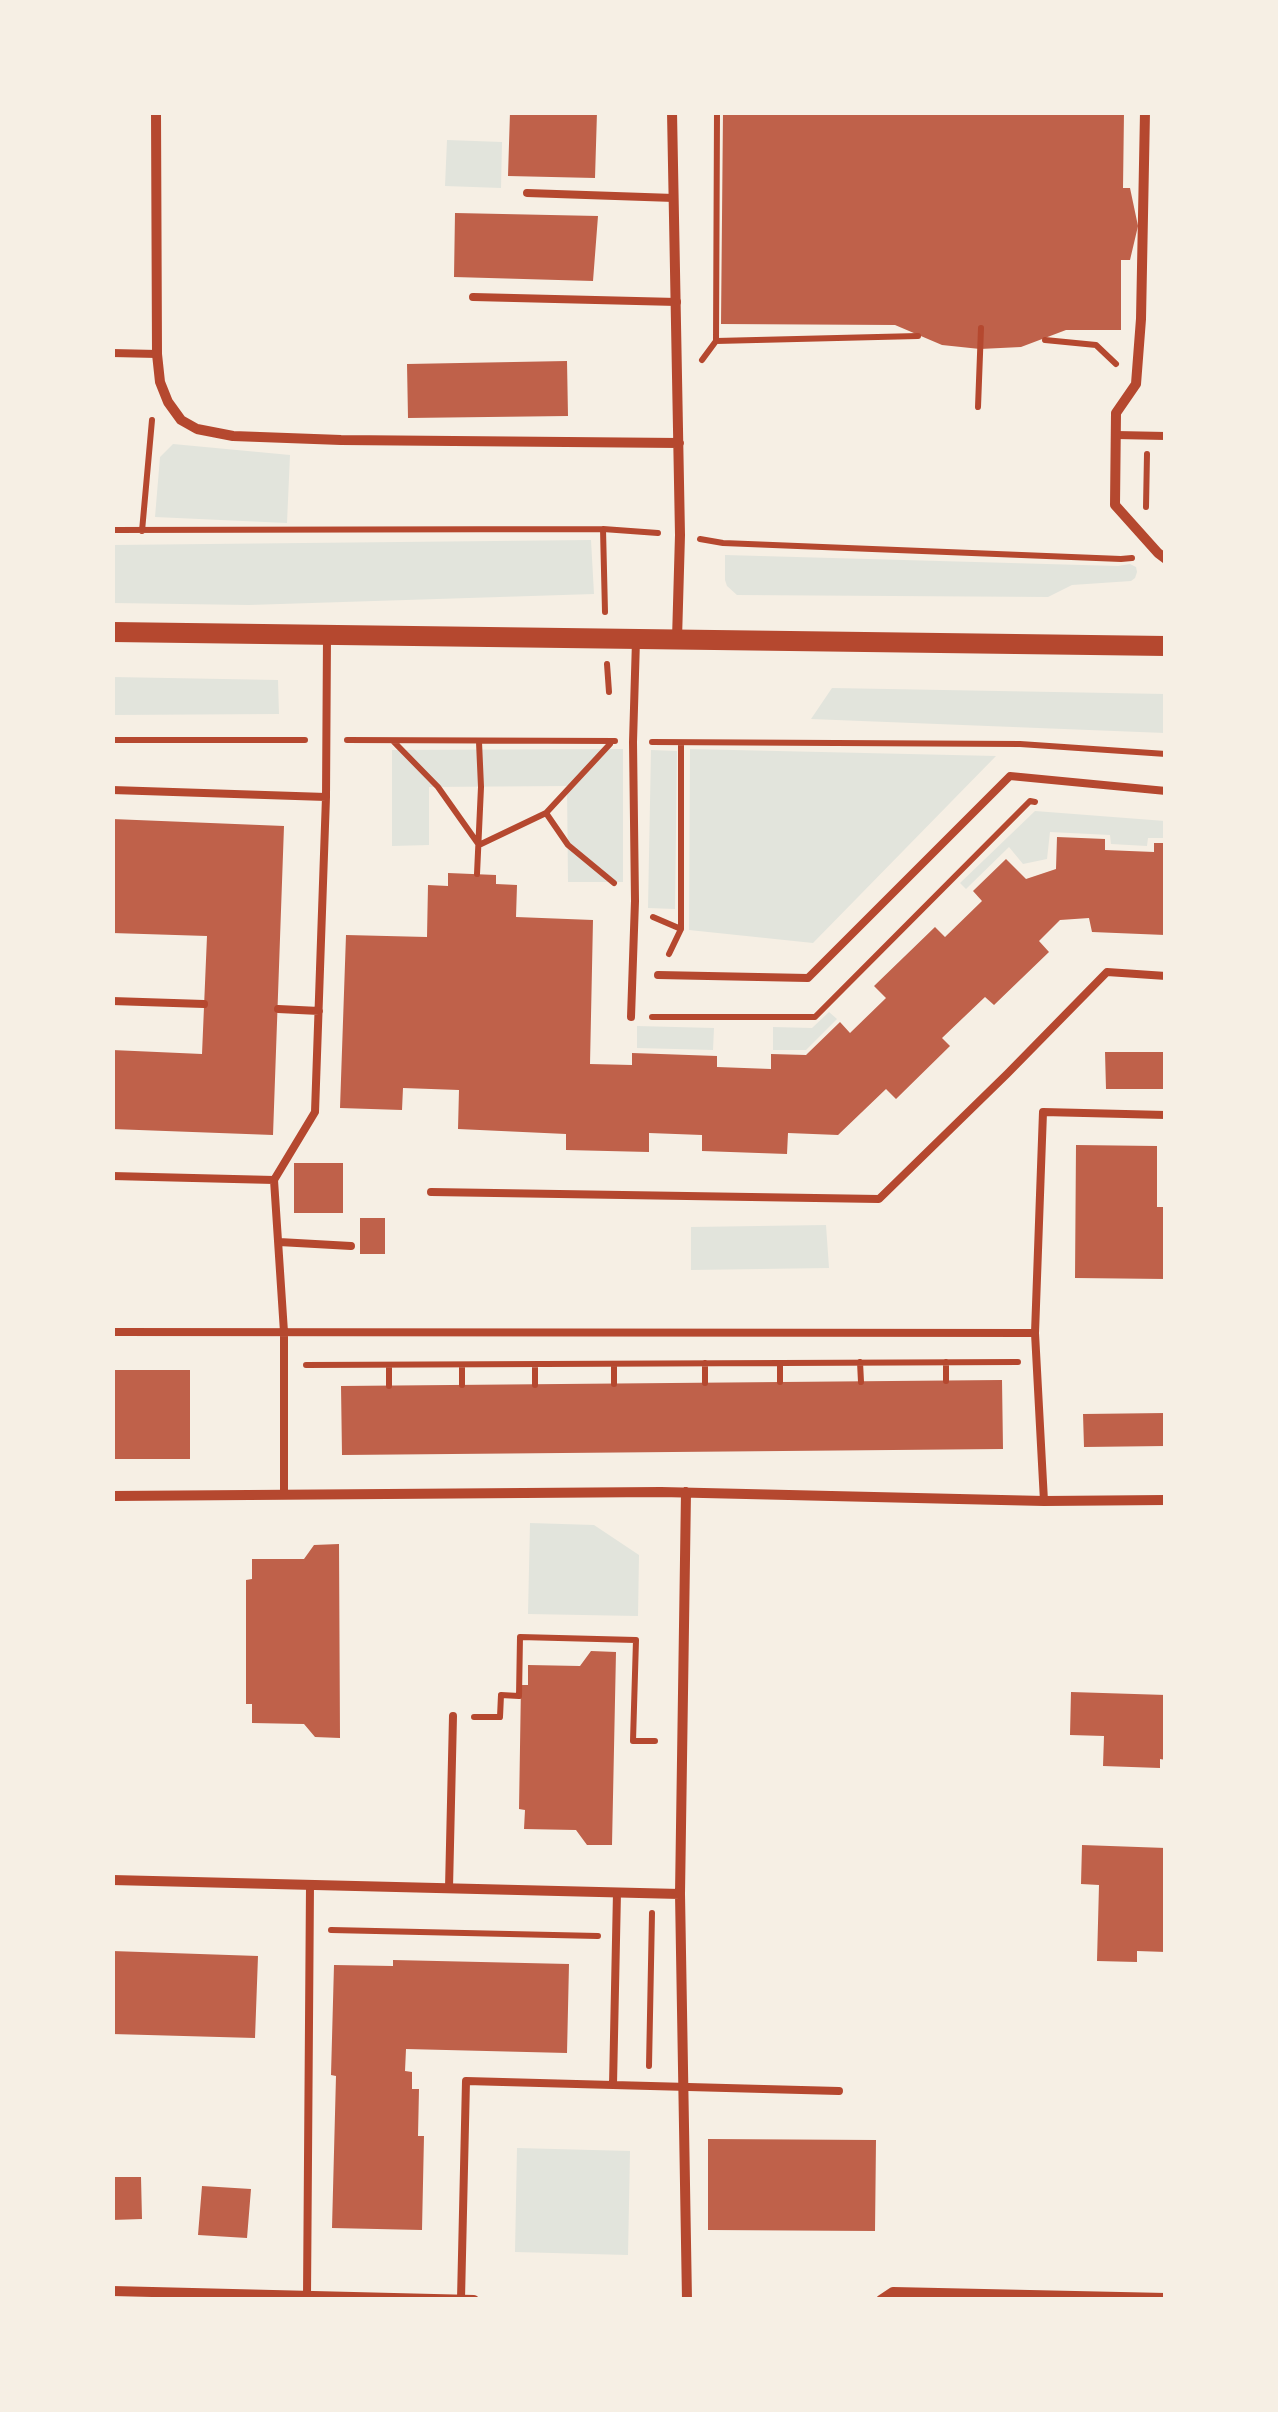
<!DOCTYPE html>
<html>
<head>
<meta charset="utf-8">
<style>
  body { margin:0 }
  #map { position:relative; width:1278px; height:2412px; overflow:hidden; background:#f6efe4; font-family:"Open Sans",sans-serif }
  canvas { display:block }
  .frame { position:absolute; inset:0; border:115px solid #f6efe4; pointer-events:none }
</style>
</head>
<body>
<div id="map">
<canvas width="1278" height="2412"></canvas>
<div class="frame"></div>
</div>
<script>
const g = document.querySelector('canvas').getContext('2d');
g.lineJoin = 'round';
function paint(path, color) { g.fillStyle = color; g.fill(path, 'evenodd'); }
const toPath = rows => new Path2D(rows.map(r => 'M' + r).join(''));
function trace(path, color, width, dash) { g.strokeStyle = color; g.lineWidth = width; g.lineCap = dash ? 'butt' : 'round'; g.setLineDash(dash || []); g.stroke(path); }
paint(toPath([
  [447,140,502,142,501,188,445,186],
  [173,444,290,455,287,523,155,517,160,457],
  [591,540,594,594,249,605,113,603,113,545],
  [725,555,1118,566,1130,564,1136,567,1137,572,1135,578,1131,581,1072,585,1048,597,737,595,727,586,725,580],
  [113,677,278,680,279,714,113,715],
  [832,688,1165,694,1165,733,811,719],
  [623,749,623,882,568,882,567,786,429,787,429,845,392,846,392,750],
  [690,749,996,756,813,943,689,930],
  [651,750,677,751,675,909,648,908],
  [1035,811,1165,821,1165,838,1148,838,1147,846,1111,844,1110,835,1050,832,1047,859,1023,864,1009,847,966,889,960,883],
  [829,1012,837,1019,806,1050,773,1050,773,1027,812,1028],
  [637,1026,714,1028,713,1050,637,1048],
  [826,1225,829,1268,691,1270,691,1227],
  [530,1523,594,1525,639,1555,638,1616,528,1614],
  [517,2148,630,2151,628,2255,515,2252]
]), '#e2e4dc');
paint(toPath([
  [510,112,597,112,595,178,508,176],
  [723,112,1124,112,1123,188,1130,188,1138,226,1130,260,1121,260,1121,330,1066,330,1021,347,980,349,942,345,895,325,721,324],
  [455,213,598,216,593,281,454,277],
  [567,361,568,416,408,418,407,364],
  [112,819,284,826,273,1135,112,1129,112,1050,202,1054,207,936,112,933],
  [1057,837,1105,839,1105,850,1154,852,1154,843,1166,843,1165,935,1092,932,1089,918,1060,920,1039,941,1049,952,994,1005,985,997,964,1017,942,1038,950,1046,896,1099,886,1089,838,1135,788,1133,787,1154,702,1151,702,1135,649,1133,649,1152,566,1150,566,1134,458,1129,459,1090,403,1088,402,1110,340,1108,346,935,427,937,428,885,448,886,448,873,496,875,496,884,517,885,516,917,593,920,590,1064,632,1065,632,1053,717,1056,717,1067,771,1069,771,1054,806,1055,840,1022,850,1033,886,998,874,986,935,927,945,937,982,901,973,891,1006,859,1026,879,1056,869],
  [1105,1052,1166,1052,1166,1089,1106,1089],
  [1076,1145,1157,1146,1157,1207,1166,1207,1166,1279,1075,1278],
  [294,1163,343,1163,343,1213,294,1213],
  [360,1218,385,1218,385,1254,360,1254],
  [112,1370,190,1370,190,1459,112,1459],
  [1002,1380,1003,1449,342,1455,341,1386],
  [1166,1413,1166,1446,1084,1447,1083,1414],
  [339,1544,340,1738,315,1737,304,1724,252,1723,252,1704,246,1704,246,1580,252,1579,252,1559,304,1559,314,1545],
  [591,1651,616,1652,612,1845,587,1845,576,1830,524,1829,525,1810,519,1809,521,1685,528,1685,528,1665,580,1666],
  [1071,1692,1166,1695,1166,1760,1160,1759,1160,1768,1103,1766,1104,1736,1070,1735],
  [1082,1845,1166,1848,1166,1952,1137,1951,1137,1962,1097,1961,1099,1885,1081,1884],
  [112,1951,258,1956,255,2038,112,2034],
  [393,1960,569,1964,567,2053,406,2049,405,2071,412,2072,412,2089,419,2089,418,2136,424,2136,422,2230,332,2228,336,2076,331,2075,334,1965,393,1966],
  [708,2139,876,2140,875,2231,708,2230],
  [112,2177,141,2177,142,2219,112,2220],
  [202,2186,251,2189,247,2238,198,2235]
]), '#bf614a');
trace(toPath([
  [717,112,716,341,918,336],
  [1045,340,1096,345,1116,364],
  [702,360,716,341],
  [978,407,981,328],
  [1146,507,1147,454],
  [112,530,603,529],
  [142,531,152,420],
  [700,539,723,543,1121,559,1132,558],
  [605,612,603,529,658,533],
  [607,664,609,692],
  [112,740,305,740],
  [347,740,615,741],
  [393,741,438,787,479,845,546,813,610,744],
  [652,742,1020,744,1166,754],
  [546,813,568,845,614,883],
  [477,874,481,787,479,742],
  [653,917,681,929,669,954],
  [681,929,681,743],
  [652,1017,815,1017,1030,801,1035,802],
  [860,1362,861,1382],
  [946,1362,946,1381],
  [705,1363,705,1383],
  [780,1363,780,1382],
  [614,1364,614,1384],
  [306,1365,1018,1362],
  [462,1365,462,1385],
  [535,1365,535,1385],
  [389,1366,389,1386],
  [474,1717,500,1717,501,1695,519,1696,520,1637,636,1640,633,1741,655,1741],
  [331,1930,598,1936],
  [649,2066,652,1913]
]), '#b5482f', 6);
trace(toPath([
  [527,193,674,198],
  [473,297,677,302],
  [112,353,157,354],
  [1116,435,1166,436],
  [112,790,326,797],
  [658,975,808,978,1010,776,1166,791],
  [112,1001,204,1004],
  [278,1009,319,1011],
  [631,1017,635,901,633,742,636,640],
  [112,1176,274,1180],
  [431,1192,879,1199,1007,1074,1107,972,1166,976],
  [279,1242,351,1246],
  [112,1332,1035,1333],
  [284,1495,284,1332,274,1180,315,1112,326,797,327,636],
  [1044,1501,1035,1333,1043,1112,1166,1115],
  [449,1888,453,1716],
  [613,2085,839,2091],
  [307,2296,310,1885],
  [461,2299,466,2081,613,2085,617,1892]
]), '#b5482f', 8);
trace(toPath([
  [156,112,157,354,160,382,168,402,181,420,197,429,233,436,341,440,679,443],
  [672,112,680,535,677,639],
  [1145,112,1141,319,1136,384,1116,413,1115,505,1158,553,1166,559],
  [686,1492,680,1894,687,2300],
  [112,1496,661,1492,1044,1501,1166,1500],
  [112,1880,680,1894],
  [112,2291,474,2300],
  [881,2300,893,2292,1166,2298]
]), '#b5482f', 10);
trace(toPath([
  [112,632,1166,646]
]), '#b5482f', 20);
</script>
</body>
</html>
